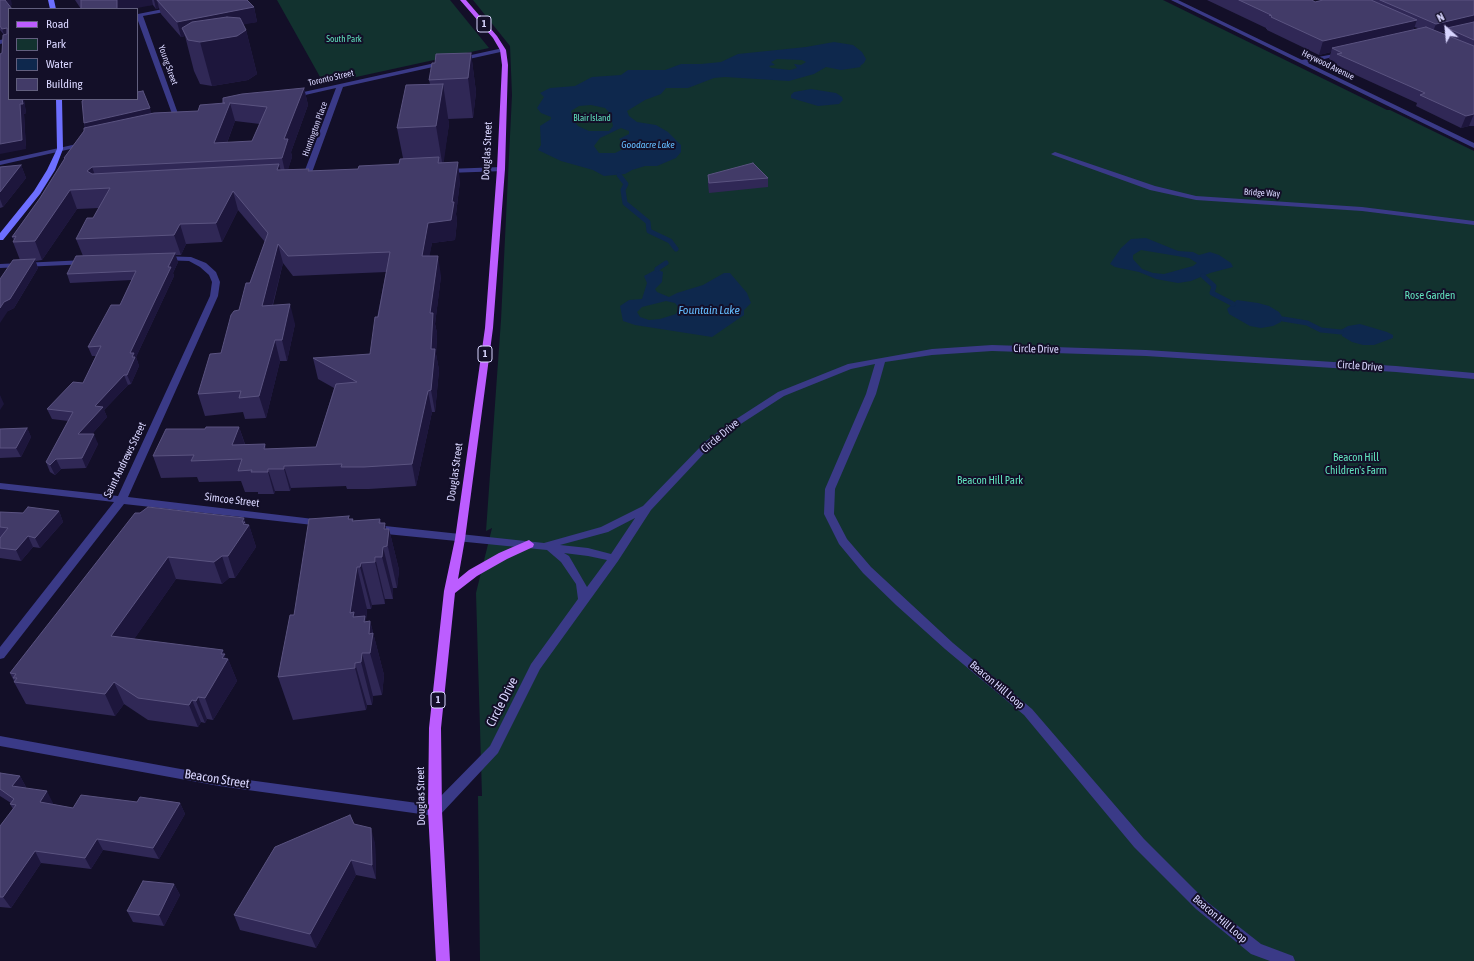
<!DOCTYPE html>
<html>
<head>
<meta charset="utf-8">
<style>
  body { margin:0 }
  #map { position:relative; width:1474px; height:961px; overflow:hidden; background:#130f28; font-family:"Asap Condensed",sans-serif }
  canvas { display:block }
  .legend { position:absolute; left:8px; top:8px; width:130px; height:92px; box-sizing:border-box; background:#130f28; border:1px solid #625f7e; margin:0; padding:5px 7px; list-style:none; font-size:12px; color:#d9d6ff }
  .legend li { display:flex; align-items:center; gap:8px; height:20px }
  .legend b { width:20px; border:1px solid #625f7e }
  .north { position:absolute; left:1426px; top:8px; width:40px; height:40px; -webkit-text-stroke:3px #130f28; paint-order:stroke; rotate:333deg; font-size:11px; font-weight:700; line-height:16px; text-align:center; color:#d9d6ff }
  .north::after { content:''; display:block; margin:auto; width:14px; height:18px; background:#d9d6ff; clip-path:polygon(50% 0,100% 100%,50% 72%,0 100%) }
</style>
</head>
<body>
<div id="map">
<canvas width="1474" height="961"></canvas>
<ul class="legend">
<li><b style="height:5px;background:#bc5dff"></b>Road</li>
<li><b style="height:11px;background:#12322f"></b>Park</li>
<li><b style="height:11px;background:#0e284d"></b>Water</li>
<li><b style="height:11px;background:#423b68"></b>Building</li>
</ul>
<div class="north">N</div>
</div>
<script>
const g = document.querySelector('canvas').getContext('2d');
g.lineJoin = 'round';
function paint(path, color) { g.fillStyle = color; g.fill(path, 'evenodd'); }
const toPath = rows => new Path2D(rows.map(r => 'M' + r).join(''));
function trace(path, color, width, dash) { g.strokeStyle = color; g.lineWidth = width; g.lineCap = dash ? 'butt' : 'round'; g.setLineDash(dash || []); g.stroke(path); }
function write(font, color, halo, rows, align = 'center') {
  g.font = font + ' "Asap Condensed",sans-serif'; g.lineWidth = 4; g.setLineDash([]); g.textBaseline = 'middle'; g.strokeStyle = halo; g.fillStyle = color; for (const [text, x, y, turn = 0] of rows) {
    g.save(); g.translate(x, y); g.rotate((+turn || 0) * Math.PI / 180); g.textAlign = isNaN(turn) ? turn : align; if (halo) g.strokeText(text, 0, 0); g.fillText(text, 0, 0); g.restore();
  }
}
paint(toPath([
  [277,0,450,0,489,48,324,84],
  [473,0,1163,0,1387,110,1390,110,1474,151,1474,961,480,961,478,796,482,796,476,593,492,528,486,531,501,320,512,95,510,46]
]), '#12322f');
paint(toPath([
  [834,42,853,45,862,52,866,59,864,63,860,66,861,67,841,70,826,67,814,74,789,81,725,77,714,78,688,88,666,88,661,94,645,100,627,111,629,116,637,122,656,125,668,132,681,145,681,152,676,158,657,166,645,166,632,170,625,174,604,176,593,170,561,161,538,150,541,145,540,126,551,119,551,117,541,113,537,108,544,97,540,93,550,88,575,86,592,77,621,75,628,70,665,70,681,64,701,64,721,62,738,54,806,47],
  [777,59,802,60,806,62,801,65,794,64,797,68,790,70,771,68,769,66,775,65,771,62],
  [591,105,605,108,610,113,613,126,609,131,589,131,578,126,573,120,571,111,579,106],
  [621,128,629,131,629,134,619,139,625,144,625,148,615,153,599,153,594,146,600,138],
  [811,89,836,93,842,97,843,100,839,104,818,106,791,98,791,95,794,92],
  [1146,238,1178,251,1193,252,1199,255,1210,252,1219,255,1231,263,1233,267,1210,273,1191,281,1178,283,1156,279,1139,272,1115,267,1110,264,1121,248,1131,239],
  [1141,250,1189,258,1197,263,1193,266,1164,274,1153,273,1142,269,1133,259,1133,255],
  [657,269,663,272,662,282,655,289,657,292,669,297,677,293,703,285,724,273,730,273,747,293,751,303,744,310,744,315,712,337,635,325,623,321,620,306,629,300,642,299,647,283,644,276],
  [666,301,675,303,679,308,676,314,660,319,649,320,640,317,637,312,642,307],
  [1237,300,1258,303,1269,306,1279,312,1283,318,1281,322,1273,326,1261,328,1250,326,1229,314,1227,309],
  [1360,324,1387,332,1393,335,1393,338,1374,345,1363,345,1352,342,1342,336,1341,330,1348,326]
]), '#0e284d');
trace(toPath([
  [619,175,626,184,623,190,625,203,648,222,649,231,670,241,676,249],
  [657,269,666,263],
  [1203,276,1214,286,1212,293,1233,304],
  [1283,319,1307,323,1321,330,1341,332]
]), '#0e284d', 5);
paint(toPath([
  [1171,0,1178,0,1302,60,1345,52,1345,54,1308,63,1474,143,1474,148,1171,0],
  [173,7,175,8,175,10,143,16,181,122,178,124,175,122,137,18,138,14,173,7],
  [9,38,9,42,0,44,0,40,9,38],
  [503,48,505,49,505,51,343,87,310,178,306,180,302,178,336,88,292,98,289,96,290,95,503,48],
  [86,142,88,143,88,145,0,165,0,161,86,142],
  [1055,152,1155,186,1196,196,1362,207,1474,221,1474,225,1362,211,1196,200,1150,190,1053,155,1051,154,1055,152],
  [501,167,505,169,504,171,447,173,443,171,447,169,501,167],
  [161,256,191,257,206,263,216,272,220,282,218,296,128,497,322,520,327,523,322,526,124,504,4,658,0,659,0,647,114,502,0,489,0,483,118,496,210,296,212,282,209,275,200,267,189,261,161,260,161,256],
  [86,260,90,262,89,264,0,268,0,264,86,260],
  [992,345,1146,350,1396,366,1474,373,1474,379,1396,372,1146,356,992,351,932,355,885,362,876,394,835,489,834,514,847,539,871,567,953,643,1032,709,1144,839,1206,901,1261,944,1293,956,1295,961,1270,961,1251,954,1196,909,1134,847,1024,715,945,649,896,605,863,573,839,544,824,514,825,489,866,394,875,364,851,369,784,396,733,429,711,446,651,510,618,561,540,669,498,753,440,815,435,816,219,786,0,746,0,736,219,776,432,805,490,746,531,664,578,599,576,584,561,562,547,550,376,533,371,529,372,527,376,525,544,543,601,527,643,506,705,442,727,425,778,392,848,364,932,349,992,345],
  [635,518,611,554,588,548,560,545,608,532,635,518],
  [564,553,588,556,607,560,587,587,569,556,564,553]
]), '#3a3a87');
paint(toPath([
  [48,0,54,0,56,9,50,9,48,0],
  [56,99,62,99,63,149,55,170,40,194,3,240,0,240,0,233,34,191,47,170,57,149,56,99]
]), '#6d6fff');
paint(toPath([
  [460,0,466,0,497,36,506,50,508,65,505,169,493,328,465,539,458,579,469,570,499,553,529,540,534,544,533,547,507,559,477,576,455,593,441,728,442,811,450,961,436,961,428,811,429,728,444,591,455,539,485,328,497,169,502,65,500,50,493,38,460,0]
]), '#bc5dff');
paint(toPath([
  [0,0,12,5,9,6,26,113,24,114,26,149,2,53,4,35,0,30],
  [75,0,247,0,254,7,257,22,243,24,246,30,257,74,248,80,212,86,200,84,194,71,185,36,181,37,161,14,159,8,156,9,153,5,81,9],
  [1207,0,1312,0,1315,2,1323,0,1474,0,1474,126,1469,126,1461,128,1416,106,1417,103,1334,65,1335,62,1329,59,1331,52,1319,55,1267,30,1267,29,1266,29,1266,28],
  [1414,27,1418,28,1414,30],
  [1445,31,1444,34,1440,33],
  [471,53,476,92,473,118,448,119,449,124,443,163,460,181,456,214,457,221,455,240,432,243,429,256,441,276,435,324,437,333,436,354,439,370,435,412,432,412,416,486,369,489,347,489,346,486,291,488,290,491,275,491,274,494,258,494,258,492,245,492,241,481,199,482,197,477,161,478,153,456,205,429,239,427,245,444,267,449,316,447,334,388,318,379,313,358,370,354,386,272,293,276,283,263,273,305,295,324,287,361,280,361,266,418,245,419,243,412,205,416,198,394,221,353,239,310,265,242,238,210,222,242,186,244,181,255,175,255,178,262,173,273,174,276,136,357,139,366,131,384,128,385,104,410,107,417,92,434,98,444,86,468,61,469,55,475,50,472,46,462,68,421,52,419,47,409,83,383,96,356,92,356,88,347,120,305,132,280,70,283,67,274,83,256,76,239,93,218,99,208,77,209,42,260,35,261,38,268,14,308,8,311,20,260,13,242,14,240,12,237,40,198,64,160,64,158,84,131,85,128,84,123,152,113,198,111,223,103,304,88,308,105,291,152,292,157,288,169,309,169,309,171,358,169,399,164,403,158,397,128,430,84,429,80,435,63],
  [235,121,260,124,252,141,227,143],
  [21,165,26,178,3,207,0,208,0,167],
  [708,175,768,178,768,187,709,193,708,184],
  [27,428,31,437,21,457,0,458,0,429],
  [59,511,63,522,40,548,33,547,21,561,0,558,0,512,23,513],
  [140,513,244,518,246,525,249,525,256,547,235,578,229,578,222,584,176,579,134,639,228,659,237,681,213,720,207,719,205,723,201,722,198,727,148,720,124,704,115,716,26,704,14,682,14,681,10,673],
  [349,516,349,519,353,519,353,521,380,519,381,523,386,529,389,529,399,570,397,588,393,588,393,599,385,599,385,604,372,605,371,609,367,609,366,620,366,621,370,621,384,675,382,695,373,696,372,705,367,705,366,710,293,720,278,677,294,615],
  [0,773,20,776,26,787,25,788,53,803,52,804,73,808,137,802,180,803,185,814,159,859,103,850,91,869,41,863,11,908,0,907,0,826,13,809,10,804,11,803,0,796],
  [354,824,375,843,376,879,356,875,316,948,240,930,234,915],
  [174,884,180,895,164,926,133,922,127,911]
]), '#302856');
paint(toPath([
  [4,0,11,0,12,5,6,6],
  [117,0,152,0,153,5,132,9,117,9],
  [154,0,157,0,159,8,156,9],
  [254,7,257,22,186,36,182,28,185,36,181,37,177,22],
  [1474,15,1474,25,1447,28,1445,31,1432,34,1436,24],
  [1417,20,1412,34,1332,48,1331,52,1319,55,1323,41],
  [7,28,9,34,5,37,2,29],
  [246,30,257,74,248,80,212,86,200,42],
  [471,53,476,92,473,118,468,78],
  [443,84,449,124,443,168,436,126],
  [304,88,308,105,291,152,292,157,286,176,282,158,284,139],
  [22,99,24,99,26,113,24,114,26,149,0,154,0,144,20,104],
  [230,103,235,121,220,161,214,143],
  [150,108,155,125,90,140,84,123],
  [1474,114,1469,126,1461,128,1466,116],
  [458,162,460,181,456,214,457,221,455,240,432,243,426,276,422,256,428,223,452,202],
  [279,164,284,183,277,170],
  [21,165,26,178,3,207,0,199,0,192],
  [92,167,99,186,87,171],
  [70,190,77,209,42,260,35,241],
  [233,191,238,210,222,242,216,223],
  [180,224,186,244,181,255,174,235],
  [278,244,283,263,267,326,262,306],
  [175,253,178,262,173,273,174,276,136,357,139,366,131,384,127,375,130,353],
  [438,256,441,276,435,324,437,333,436,354,439,370,435,412,431,390,430,313],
  [35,259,38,268,14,308,8,311,0,323,0,308],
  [290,304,295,324,287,361,282,340],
  [275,340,280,361,266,418,259,396],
  [124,375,128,385,104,410,107,417,83,444,78,434,95,406],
  [428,391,432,412,416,486,412,464],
  [0,395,4,404,0,410],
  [239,427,246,448,232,445],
  [27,428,31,437,21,457,16,448],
  [94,434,98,444,86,468,82,458],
  [265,444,272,465,264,449],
  [56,459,61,469,55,475,50,465],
  [284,466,291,488,290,491,284,469],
  [268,469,275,491,274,494,268,472],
  [59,511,63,522,40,548,35,538],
  [244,518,247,527,249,525,256,547,235,578,228,556,242,522],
  [385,523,388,539,389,529,399,570,397,588,384,529],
  [28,536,33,547,21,561,16,550],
  [383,547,393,588,393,599,382,557],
  [222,556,229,578,222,584,214,562],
  [168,557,176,579,121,658,111,636],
  [375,557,385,599,385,604,375,562],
  [361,563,372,605,371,609,360,567],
  [357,567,367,609,366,620,369,631,370,621,384,675,382,695,370,653,363,645,350,613],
  [223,650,227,661,228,659,237,681,213,720,205,698,221,654],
  [362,653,373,696,372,705,361,662],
  [355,663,367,705,366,710,355,668],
  [114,682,124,704,115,716,105,694],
  [198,697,207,719,205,723,196,701],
  [192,700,201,722,198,727,189,705],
  [20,776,26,787,19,797,12,786],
  [47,791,53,803,46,813,40,802],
  [180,803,185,814,159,859,153,848],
  [371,828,375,843,376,879,372,865],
  [97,839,103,850,91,869,85,858],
  [35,851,41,863,11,908,3,897],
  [351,860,356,875,316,948,310,934],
  [174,884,180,895,164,926,159,915]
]), '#1d163c');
const building = toPath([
  [0,0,5,0,12,9,9,9,9,99,22,99,23,104,20,104,22,140,0,144,0,54,2,53,3,35,7,34,7,28,2,29,0,26,0,0],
  [81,0,117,0,117,9,81,9,81,0],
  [157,0,247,0,254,7,177,22,157,0],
  [1239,0,1312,0,1315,2,1323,0,1371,0,1417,20,1323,41,1271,17,1272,16,1269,15,1271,15,1239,0],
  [1380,0,1474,0,1474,15,1436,24,1380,0],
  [227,17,240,18,246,30,237,36,200,42,188,40,182,28,192,22,227,17],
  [1474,22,1474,40,1447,28,1474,22],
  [1426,27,1474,46,1474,114,1466,116,1420,95,1425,93,1337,54,1342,53,1332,48,1426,27],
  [471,53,468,78,429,80,432,63,435,63,436,54,471,53],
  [443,84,436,126,397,128,406,85,443,84],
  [304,88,284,139,288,139,282,158,92,167,87,171,92,174,279,164,277,170,309,169,308,171,358,169,359,166,399,164,400,159,439,157,438,163,458,162,452,202,454,202,451,220,428,223,422,256,438,256,430,313,433,313,431,349,435,349,431,390,428,391,412,464,364,467,341,467,342,464,284,466,284,469,268,469,268,472,251,472,252,470,238,471,242,459,191,461,194,455,153,456,166,429,205,429,206,427,239,427,232,445,265,444,264,449,316,447,336,384,357,382,313,358,370,354,375,317,378,317,390,252,288,256,278,244,262,306,290,304,282,340,275,340,259,396,239,398,241,391,198,394,210,354,221,353,231,315,234,311,239,310,246,283,250,283,268,233,233,191,216,223,180,224,174,235,76,239,87,218,93,218,110,188,70,190,35,241,13,242,16,236,12,237,40,198,65,158,64,158,84,131,84,128,154,113,198,111,200,105,225,103,223,103,223,98,242,94,304,88],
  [230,103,267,107,252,141,214,143,230,103],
  [143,91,150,108,84,123,82,101,85,99,137,99,137,92,143,91],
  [753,163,768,178,709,183,708,175,753,163],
  [21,165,0,192,0,167,21,165],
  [175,253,168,267,171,267,130,353,134,353,132,357,135,357,127,375,124,375,95,406,103,407,78,434,94,434,82,458,56,459,50,465,46,462,73,412,47,409,73,382,83,383,101,346,88,347,111,305,120,305,136,271,67,274,76,256,175,253],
  [35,259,10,299,4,302,0,308,0,279,13,260,35,259],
  [27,428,16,448,0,448,0,429,27,428],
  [28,507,59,511,35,538,28,536,16,550,0,548,0,538,8,528,0,527,0,512,23,513,28,507],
  [148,507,244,518,242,522,245,522,243,524,249,525,228,556,222,556,214,562,168,557,111,636,223,650,221,654,225,654,222,658,228,659,205,698,198,697,196,701,192,700,189,705,138,698,114,682,105,694,14,682,17,678,13,678,16,674,10,673,135,513,140,513,148,507],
  [349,516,348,519,353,519,352,521,380,519,379,523,385,523,384,529,389,529,387,546,383,547,382,557,375,557,375,562,361,563,360,567,357,567,350,613,354,612,353,617,365,616,364,622,370,621,369,634,373,633,370,653,362,653,361,662,355,663,355,668,278,677,290,615,294,615,309,519,349,516],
  [0,773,20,776,12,786,47,791,40,802,73,808,81,795,137,802,140,797,180,803,153,848,97,839,85,858,35,851,3,897,0,897,0,826,16,805,10,804,14,799,0,789,0,773],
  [350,815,354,824,371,828,372,865,351,860,310,934,234,915,275,847,350,815],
  [143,881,174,884,159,915,127,911,143,881]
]);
paint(building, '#423b68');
trace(building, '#5a5380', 1);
write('9px', '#60e1bc', '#130f28', [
  ["South Park",344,39],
  ["Blair Island",592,118]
]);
write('9px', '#d9d6ff', '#130f28', [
  ["Young Street",168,65,70],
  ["Heywood Avenue",1328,65,26],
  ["Toronto Street",331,78,-13],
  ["Huntington Place",315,129,-70],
  ["Bridge Way",1262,193,3]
]);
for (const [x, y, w] of [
  [484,24,14],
  [485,354,14],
  [438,700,14]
]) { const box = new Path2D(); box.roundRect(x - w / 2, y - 8, w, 16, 3); g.fillStyle = '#130f28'; g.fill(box); trace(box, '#d9d6ff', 1); }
write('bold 10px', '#d9d6ff', null, [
  ["1",484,24],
  ["1",485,354],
  ["1",438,700]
]);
write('italic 10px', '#64bdff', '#130f28', [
  ["Goodacre Lake",648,145]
]);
write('11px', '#d9d6ff', '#130f28', [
  ["Douglas Street",487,151,-87],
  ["Circle Drive",1036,349,1],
  ["Circle Drive",1360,366,4],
  ["Circle Drive",720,436,-40],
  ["Saint Andrews Street",125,460,-64],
  ["Douglas Street",455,472,-82],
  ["Simcoe Street",232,500,7],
  ["Beacon Hill Loop",997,685,40],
  ["Douglas Street",421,796,-91],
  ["Beacon Hill Loop",1220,919,40]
]);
write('11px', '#60e1bc', '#130f28', [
  ["Rose Garden",1430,296],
  ["Beacon Hill",1356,458],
  ["Children's Farm",1356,471],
  ["Beacon Hill Park",990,481]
]);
write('italic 12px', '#64bdff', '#130f28', [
  ["Fountain Lake",709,310]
]);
write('13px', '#d9d6ff', '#130f28', [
  ["Circle Drive",502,702,-63],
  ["Beacon Street",217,779,9]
]);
</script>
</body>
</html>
